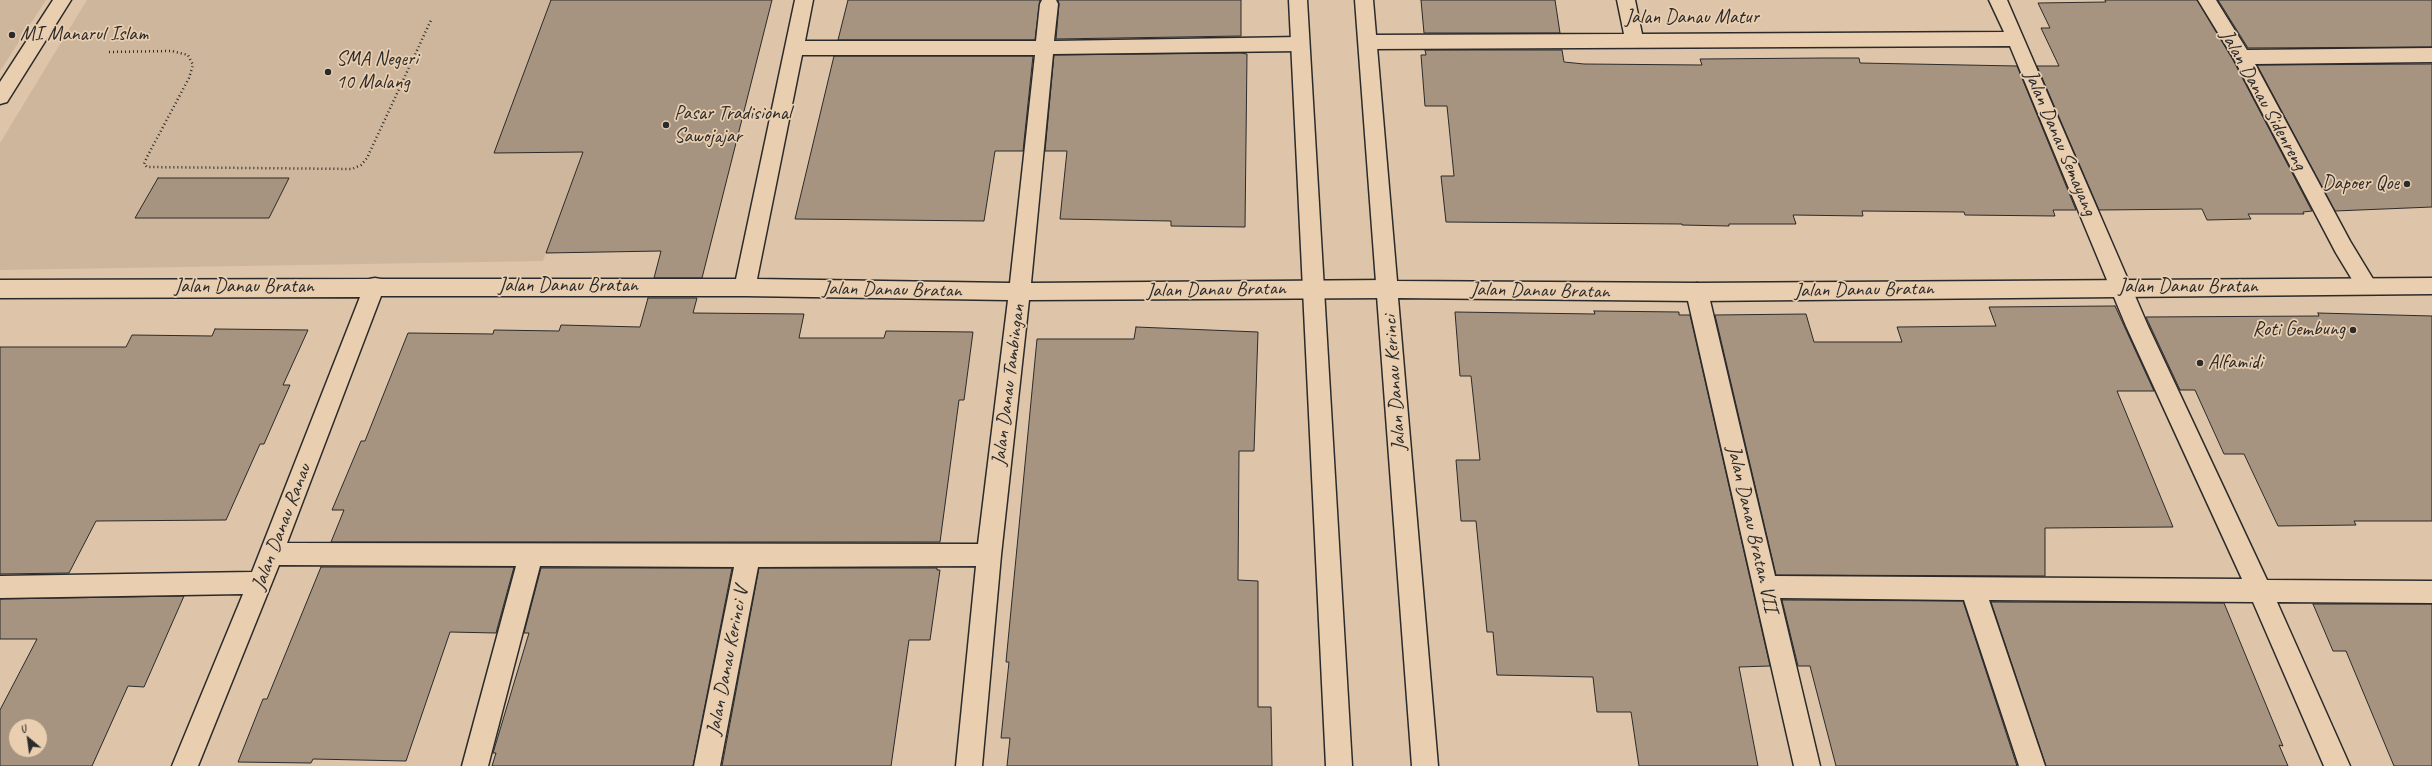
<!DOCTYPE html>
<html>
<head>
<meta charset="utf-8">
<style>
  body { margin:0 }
  #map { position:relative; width:2432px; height:766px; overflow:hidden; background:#dec4a8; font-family:Caveat,sans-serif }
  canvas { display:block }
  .north { position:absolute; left:8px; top:718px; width:40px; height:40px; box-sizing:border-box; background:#e9ceb0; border:1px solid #9d8d7b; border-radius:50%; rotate:331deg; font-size:11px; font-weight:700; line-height:16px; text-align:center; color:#2b2b2b }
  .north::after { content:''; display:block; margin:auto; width:14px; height:18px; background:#2b2b2b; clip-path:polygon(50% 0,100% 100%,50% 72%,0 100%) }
</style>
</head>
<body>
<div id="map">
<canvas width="2432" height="766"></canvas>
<div class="north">U</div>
</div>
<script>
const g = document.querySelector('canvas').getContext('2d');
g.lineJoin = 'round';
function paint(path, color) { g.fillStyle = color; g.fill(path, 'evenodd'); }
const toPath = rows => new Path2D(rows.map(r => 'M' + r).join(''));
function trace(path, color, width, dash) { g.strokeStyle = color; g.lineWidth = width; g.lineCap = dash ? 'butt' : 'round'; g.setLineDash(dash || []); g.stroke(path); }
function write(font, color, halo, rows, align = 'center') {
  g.font = font + ' Caveat,sans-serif'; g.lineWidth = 3.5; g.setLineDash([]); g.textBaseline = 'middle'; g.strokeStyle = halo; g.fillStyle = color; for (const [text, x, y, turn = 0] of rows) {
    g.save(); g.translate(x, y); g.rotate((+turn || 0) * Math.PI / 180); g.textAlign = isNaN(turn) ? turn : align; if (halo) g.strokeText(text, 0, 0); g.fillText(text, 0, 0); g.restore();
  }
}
paint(toPath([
  [0,0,46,0,0,71],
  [87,0,638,0,543,261,0,270,0,143]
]), '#cdb69c');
const building = toPath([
  [551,0,772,0,702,278,654,278,661,251,546,253,583,152,494,153,551,0],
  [848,0,1040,0,1035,40,838,40,848,0],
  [1058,0,1241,0,1241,36,1056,39,1059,4,1058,0],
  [1421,0,1555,0,1560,33,1424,33,1421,0],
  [2105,0,2197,0,2233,60,2312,211,2303,212,2304,214,2248,214,2251,219,2207,220,2202,209,2099,210,2037,66,2059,66,2041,28,2050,28,2038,3,2106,2,2105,0],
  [2218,0,2432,0,2432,47,2248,48,2218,0],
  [1425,50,1562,50,1564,62,1584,64,1702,65,1700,59,1823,58,1859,58,1860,63,2017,66,2076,210,2053,210,2055,216,1965,215,1964,212,1862,211,1863,216,1793,215,1796,224,1729,224,1729,226,1682,225,1682,224,1446,222,1441,176,1454,176,1447,106,1425,106,1421,55,1426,55,1425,50],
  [1241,53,1247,54,1245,227,1171,226,1171,221,1060,219,1067,151,1045,151,1054,55,1241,53],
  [834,56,1033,56,1023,151,995,151,984,221,795,219,834,56],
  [2432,64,2432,207,2335,211,2257,65,2432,64],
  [158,178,289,178,269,218,135,218,158,178],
  [648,298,697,298,693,313,804,314,799,338,884,338,886,331,973,332,964,400,959,400,940,542,331,542,344,510,332,510,361,441,365,441,408,333,493,334,494,330,559,331,561,325,640,327,648,298],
  [2115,306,2154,391,2117,391,2173,527,2045,528,2045,576,1776,575,1715,315,1806,314,1814,342,1902,342,1897,327,1996,326,1989,307,2115,306],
  [1594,311,1679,312,1679,315,1690,315,1770,666,1739,667,1758,766,1639,766,1631,712,1597,712,1593,677,1497,675,1493,632,1487,632,1476,521,1461,521,1456,460,1480,460,1471,376,1460,376,1455,312,1595,314,1594,311],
  [2318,313,2432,316,2432,521,2354,521,2356,525,2278,526,2244,454,2224,454,2195,390,2180,390,2146,317,2319,316,2318,313],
  [1136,327,1258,332,1254,451,1239,451,1238,580,1258,581,1258,707,1271,707,1272,766,1007,766,1010,738,1001,738,1009,662,1006,662,1037,339,1134,339,1136,327],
  [215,329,308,330,283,385,290,385,264,444,260,444,226,520,96,521,69,573,0,574,0,347,126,347,132,335,212,336,215,329],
  [321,567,514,567,496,633,450,632,406,761,313,759,311,763,238,762,263,699,267,699,321,567],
  [541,568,732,568,693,766,492,766,496,753,493,753,529,633,524,633,541,568],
  [759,568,937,568,937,570,940,570,930,640,909,640,891,766,722,766,759,568],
  [184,596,144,687,128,686,92,766,0,766,0,710,37,639,0,639,0,599,184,596],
  [16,726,40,726,40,750,16,750,16,726],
  [1782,600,1963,601,2017,766,1836,766,1810,666,1798,666,1782,600],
  [1991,602,2224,603,2283,746,2279,745,2288,766,2046,766,1991,602],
  [2313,604,2432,604,2432,766,2394,766,2346,651,2333,651,2313,604]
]);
paint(building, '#a69480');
trace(building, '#2b2b2b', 1);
const street = toPath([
  [53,0,71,0,7,102,0,104,0,82,53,0],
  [795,0,813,0,805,41,1036,41,1040,4,1042,0,1056,0,1058,4,1054,41,1300,37,1307,39,1309,44,1307,49,1300,51,1053,54,1031,283,1388,280,1395,283,1399,289,1395,295,1388,298,1029,300,1001,555,982,766,956,766,976,566,758,567,720,766,694,766,734,567,540,566,488,766,462,766,516,566,279,565,198,766,172,766,243,594,0,598,0,576,252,572,360,297,0,298,0,280,369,279,375,278,381,279,736,279,795,0],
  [802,55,1035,55,1010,283,757,279,802,55],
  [381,296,745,296,1008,300,978,544,287,543,381,296],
  [1617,0,1635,0,1642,34,2004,32,1989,0,2007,0,2148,326,2267,580,2432,581,2432,603,2277,602,2350,766,2324,766,2253,602,1989,600,2045,766,2019,766,1964,600,1780,598,1820,766,1794,766,1686,292,1690,286,1697,283,1704,286,1708,292,1775,576,2242,579,2126,326,2010,46,1369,49,1362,47,1360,42,1362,37,1369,35,1624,34,1617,0],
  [2198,0,2216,0,2247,50,2432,48,2432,62,2255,64,2350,241,2373,279,2376,285,2373,291,2366,293,2359,291,2336,253,2234,59,2198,0]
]);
const secondary = toPath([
  [1289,0,1307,0,1352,766,1326,766,1289,0],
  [1355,0,1373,0,1397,281,1697,283,2432,278,2432,294,1697,301,1398,298,1438,766,1412,766,1355,0]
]);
trace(street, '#2b2b2b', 3);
trace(secondary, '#2b2b2b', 3);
trace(toPath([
  [109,52,172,51,188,55,193,65,189,78,147,157,144,164,147,167,352,169,361,165,367,158,432,18]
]), '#2b2b2b', 2.5, [1, 3]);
paint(street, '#e9ceb0');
paint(secondary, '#e9ceb0');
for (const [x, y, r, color] of [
  [12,35,4,"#2b2b2b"],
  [328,72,4,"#2b2b2b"],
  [666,125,4,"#2b2b2b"],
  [2407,184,4,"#2b2b2b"],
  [2353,330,4,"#2b2b2b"],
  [2200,363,4,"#2b2b2b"]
]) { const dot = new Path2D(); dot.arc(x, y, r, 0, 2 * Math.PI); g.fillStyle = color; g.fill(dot); trace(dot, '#e9ceb0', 1.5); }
write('20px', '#2b2b2b', '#e9ceb0', [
  ["Jalan Danau Matur",1692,18],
  ["Jalan Danau Sidenreng",2263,100,61],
  ["Jalan Danau Semayang",2060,143,67],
  ["Jalan Danau Bratan",568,286],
  ["Jalan Danau Bratan",244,287],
  ["Jalan Danau Bratan",2188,287],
  ["Jalan Danau Bratan",892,290,1],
  ["Jalan Danau Bratan",1216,290,-1],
  ["Jalan Danau Bratan",1864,290,-1],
  ["Jalan Danau Bratan",1540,291,1],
  ["Jalan Danau Kerinci",1395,383,-94],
  ["Jalan Danau Tambingan",1009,385,-83],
  ["Jalan Danau Ranau",282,527,-69],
  ["Jalan Danau Bratan VII",1752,529,77],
  ["Jalan Danau Kerinci V",728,661,-79]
]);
write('20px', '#2b2b2b', '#e9ceb0', [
  ["MI Manarul Islam",20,35],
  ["SMA Negeri",336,60],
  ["10 Malang",336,83],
  ["Pasar Tradisional",674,114],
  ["Sawojajar",674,137],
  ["Dapoer Qoe",2399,184,"right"],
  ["Roti Gembung",2345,330,"right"],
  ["Alfamidi",2208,363]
], 'left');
</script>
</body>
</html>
